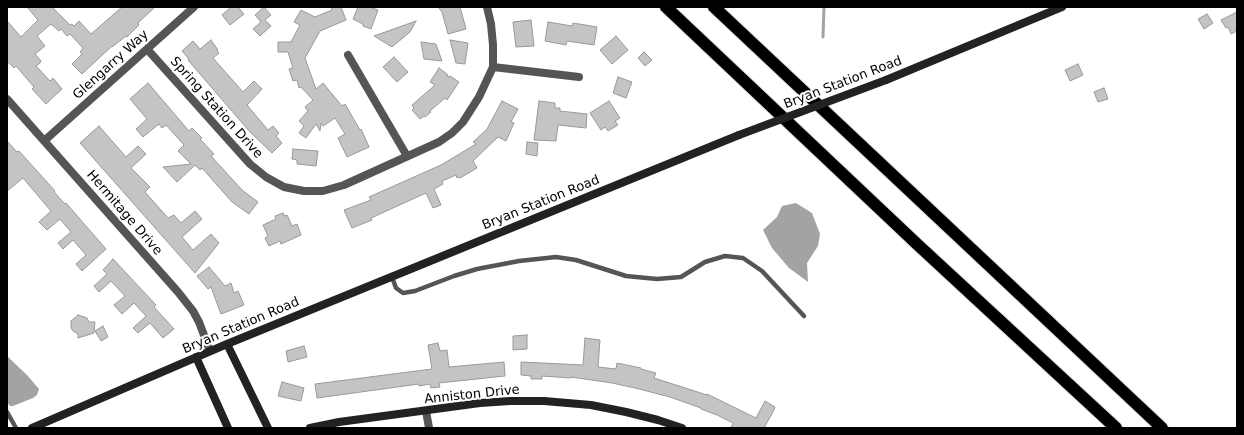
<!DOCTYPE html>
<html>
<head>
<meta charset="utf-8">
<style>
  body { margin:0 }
  #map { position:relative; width:1244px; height:435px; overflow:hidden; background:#fff; font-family:"DejaVu Sans",sans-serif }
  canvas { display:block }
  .frame { position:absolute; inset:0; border:8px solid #000; pointer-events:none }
</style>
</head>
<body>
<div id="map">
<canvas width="1244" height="435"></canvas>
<div class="frame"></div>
</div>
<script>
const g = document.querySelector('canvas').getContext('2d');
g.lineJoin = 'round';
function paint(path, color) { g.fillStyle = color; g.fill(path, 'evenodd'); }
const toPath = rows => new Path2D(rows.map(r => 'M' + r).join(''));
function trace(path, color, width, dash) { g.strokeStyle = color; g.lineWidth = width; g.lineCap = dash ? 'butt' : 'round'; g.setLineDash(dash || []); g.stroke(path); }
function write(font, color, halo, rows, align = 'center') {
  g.font = font + ' "DejaVu Sans",sans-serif'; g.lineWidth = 4; g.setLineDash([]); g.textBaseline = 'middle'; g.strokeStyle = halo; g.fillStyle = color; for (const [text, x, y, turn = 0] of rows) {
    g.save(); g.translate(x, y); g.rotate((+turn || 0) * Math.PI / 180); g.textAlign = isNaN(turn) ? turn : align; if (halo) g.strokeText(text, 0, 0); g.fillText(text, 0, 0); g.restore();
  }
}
paint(toPath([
  [796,203,812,213,820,234,818,246,807,263,808,282,789,268,772,248,763,230,777,217,782,206],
  [7,356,27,375,39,389,37,395,33,398,13,406,10,406,7,402]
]), '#a3a3a3');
trace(toPath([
  [823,37,824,7]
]), '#a3a3a3', 3);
const building = toPath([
  [27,7,52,7,70,25,72,24,74,26,79,21,91,34,122,7,155,7,138,23,139,25,127,37,126,36,112,47,112,46,82,74,72,64,82,54,80,52,83,48,70,34,67,36,61,29,59,31,51,24,37,36,45,46,35,54,41,61,40,63,36,66,50,81,53,78,62,89,46,104,32,89,34,87,16,66,14,68,7,61,7,21,21,37,38,20,27,7],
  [231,7,238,7,244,14,230,25,222,15,231,7],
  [264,7,271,15,265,20,271,26,260,36,253,29,261,22,255,15,264,7],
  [331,7,341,7,346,20,320,31,305,58,316,89,323,83,342,106,345,104,360,130,361,129,369,147,347,157,338,138,345,134,335,118,323,126,321,123,320,131,316,124,306,138,299,133,304,126,299,121,308,111,305,107,313,100,301,87,299,88,297,80,293,81,289,69,293,68,288,52,278,52,278,42,291,42,300,25,294,22,301,10,315,17,332,10,331,7],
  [358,7,370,7,378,10,371,29,363,26,363,24,353,19,358,7],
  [438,7,460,7,466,29,448,34,442,12,438,7],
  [1237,12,1237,31,1231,34,1228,27,1226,28,1221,20,1237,12],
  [1207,14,1213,23,1204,29,1198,19,1207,14],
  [531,20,534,46,516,47,513,22,531,20],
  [416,21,410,32,392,47,374,36,416,21],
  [548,22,572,26,573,23,597,27,594,45,567,41,566,45,545,41,548,22],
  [616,36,628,50,612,64,600,50,616,36],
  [211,40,218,50,217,51,219,53,213,58,243,92,254,81,262,89,247,105,268,130,273,126,279,133,276,136,282,143,272,153,250,132,218,95,188,60,189,59,182,51,193,41,200,49,211,40],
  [450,40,468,43,465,64,456,63,450,40],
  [421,42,436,44,442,61,424,59,421,42],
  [644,52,652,60,645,66,638,58,644,52],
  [394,57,408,72,397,82,383,67,394,57],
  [1078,64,1083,75,1070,81,1065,70,1078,64],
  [439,68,447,74,448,77,450,76,459,82,447,100,445,98,430,111,431,112,425,117,424,116,420,119,412,110,414,108,412,105,435,85,430,82,439,68],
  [618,77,632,82,626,98,613,93,618,77],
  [148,83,189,131,192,128,202,138,200,139,214,154,211,156,242,190,258,202,249,214,232,202,202,168,200,170,195,165,177,182,163,167,191,164,178,151,184,145,166,125,162,128,159,124,143,137,136,129,147,119,130,99,148,83],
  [1104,88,1108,99,1098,102,1094,92,1104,88],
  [502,101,518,109,511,122,514,123,506,141,498,137,473,161,477,168,460,178,459,177,457,178,456,175,442,181,443,184,434,189,441,205,433,208,426,193,371,218,372,220,352,228,344,210,371,200,369,197,441,165,476,144,473,142,487,129,502,101],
  [539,101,555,103,555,108,560,108,560,111,587,114,586,128,558,125,556,141,534,140,539,101],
  [609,101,620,118,615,121,618,125,608,131,605,127,601,130,590,113,609,101],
  [99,126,126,157,138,146,146,154,131,168,150,187,145,192,168,218,174,215,181,223,195,211,202,219,182,237,193,250,211,234,219,243,195,273,80,143,99,126],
  [7,141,17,152,19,151,55,191,54,192,65,204,66,203,106,249,82,271,76,264,86,255,73,240,63,249,58,243,71,232,60,219,47,230,39,222,51,211,23,178,7,191,7,141],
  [527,142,538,143,537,156,526,154,527,142],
  [293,149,318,151,316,166,297,164,297,160,292,159,293,149],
  [283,213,284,216,287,215,292,226,297,224,301,235,281,244,280,241,269,246,265,238,268,236,263,225,276,219,275,216,283,213],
  [113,259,156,305,154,307,174,329,163,338,150,323,138,333,133,328,146,316,134,303,122,314,114,305,125,296,111,281,99,292,94,286,107,274,103,270,113,259],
  [209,267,225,286,231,283,234,293,238,291,244,305,221,314,211,287,208,289,197,276,209,267],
  [78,315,87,318,89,322,95,322,94,333,78,338,78,334,73,331,71,328,71,321,78,315],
  [103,326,108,337,101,341,95,331,103,326],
  [527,335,527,349,513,350,513,336,527,335],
  [585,338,600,340,598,367,616,369,617,363,641,368,641,369,656,373,654,378,707,395,707,394,756,418,765,401,775,407,774,410,764,428,731,428,733,423,717,415,701,409,701,408,670,397,635,388,612,383,571,377,571,378,542,376,542,379,531,379,531,376,521,375,521,362,583,365,585,338],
  [438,343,440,351,447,350,449,367,504,362,505,376,439,383,440,387,431,388,430,384,419,386,419,384,317,398,315,384,432,369,428,345,438,343],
  [304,346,307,357,288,362,286,351,304,346],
  [282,382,304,388,301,401,278,396,282,382]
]);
paint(building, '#c4c4c4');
trace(building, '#999', 1);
const highway = toPath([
  [666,7,918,245,1116,428],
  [714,7,1162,428]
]);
trace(highway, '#dbdbdb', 14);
trace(toPath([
  [392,277,396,288,403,293,415,291,454,276,477,269,519,261,556,257,576,260,626,276,657,279,681,277,705,262,725,256,743,258,762,271,804,316],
  [7,412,16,428]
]), '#555', 4.5);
trace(toPath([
  [147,49,250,164,266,177,284,187,304,191,323,191,344,185,439,142,452,133,463,122,479,97,493,67,493,45,491,24,487,7],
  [348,55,407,156],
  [493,67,579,77],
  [7,99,178,292,193,311,199,322,210,351],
  [44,141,194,7],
  [426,411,429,428]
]), '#555', 8);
trace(toPath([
  [886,80,1062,7],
  [227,344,268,428],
  [196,357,228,428],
  [32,428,227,344,739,135],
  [310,428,339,422,480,403,510,401,544,401,591,405,626,412,658,420,682,428]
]), '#222', 8);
trace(highway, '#000', 12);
trace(toPath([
  [739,135,886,80]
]), '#222', 8);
write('13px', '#000', '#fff', [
  ["Glengarry Way",111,65,-42],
  ["Bryan Station Road",843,83,-21],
  ["Spring Station Drive",216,108,48],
  ["Bryan Station Road",541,203,-22],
  ["Hermitage Drive",124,213,49],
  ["Bryan Station Road",241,326,-23],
  ["Anniston Drive",472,395,-6]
]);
</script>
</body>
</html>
